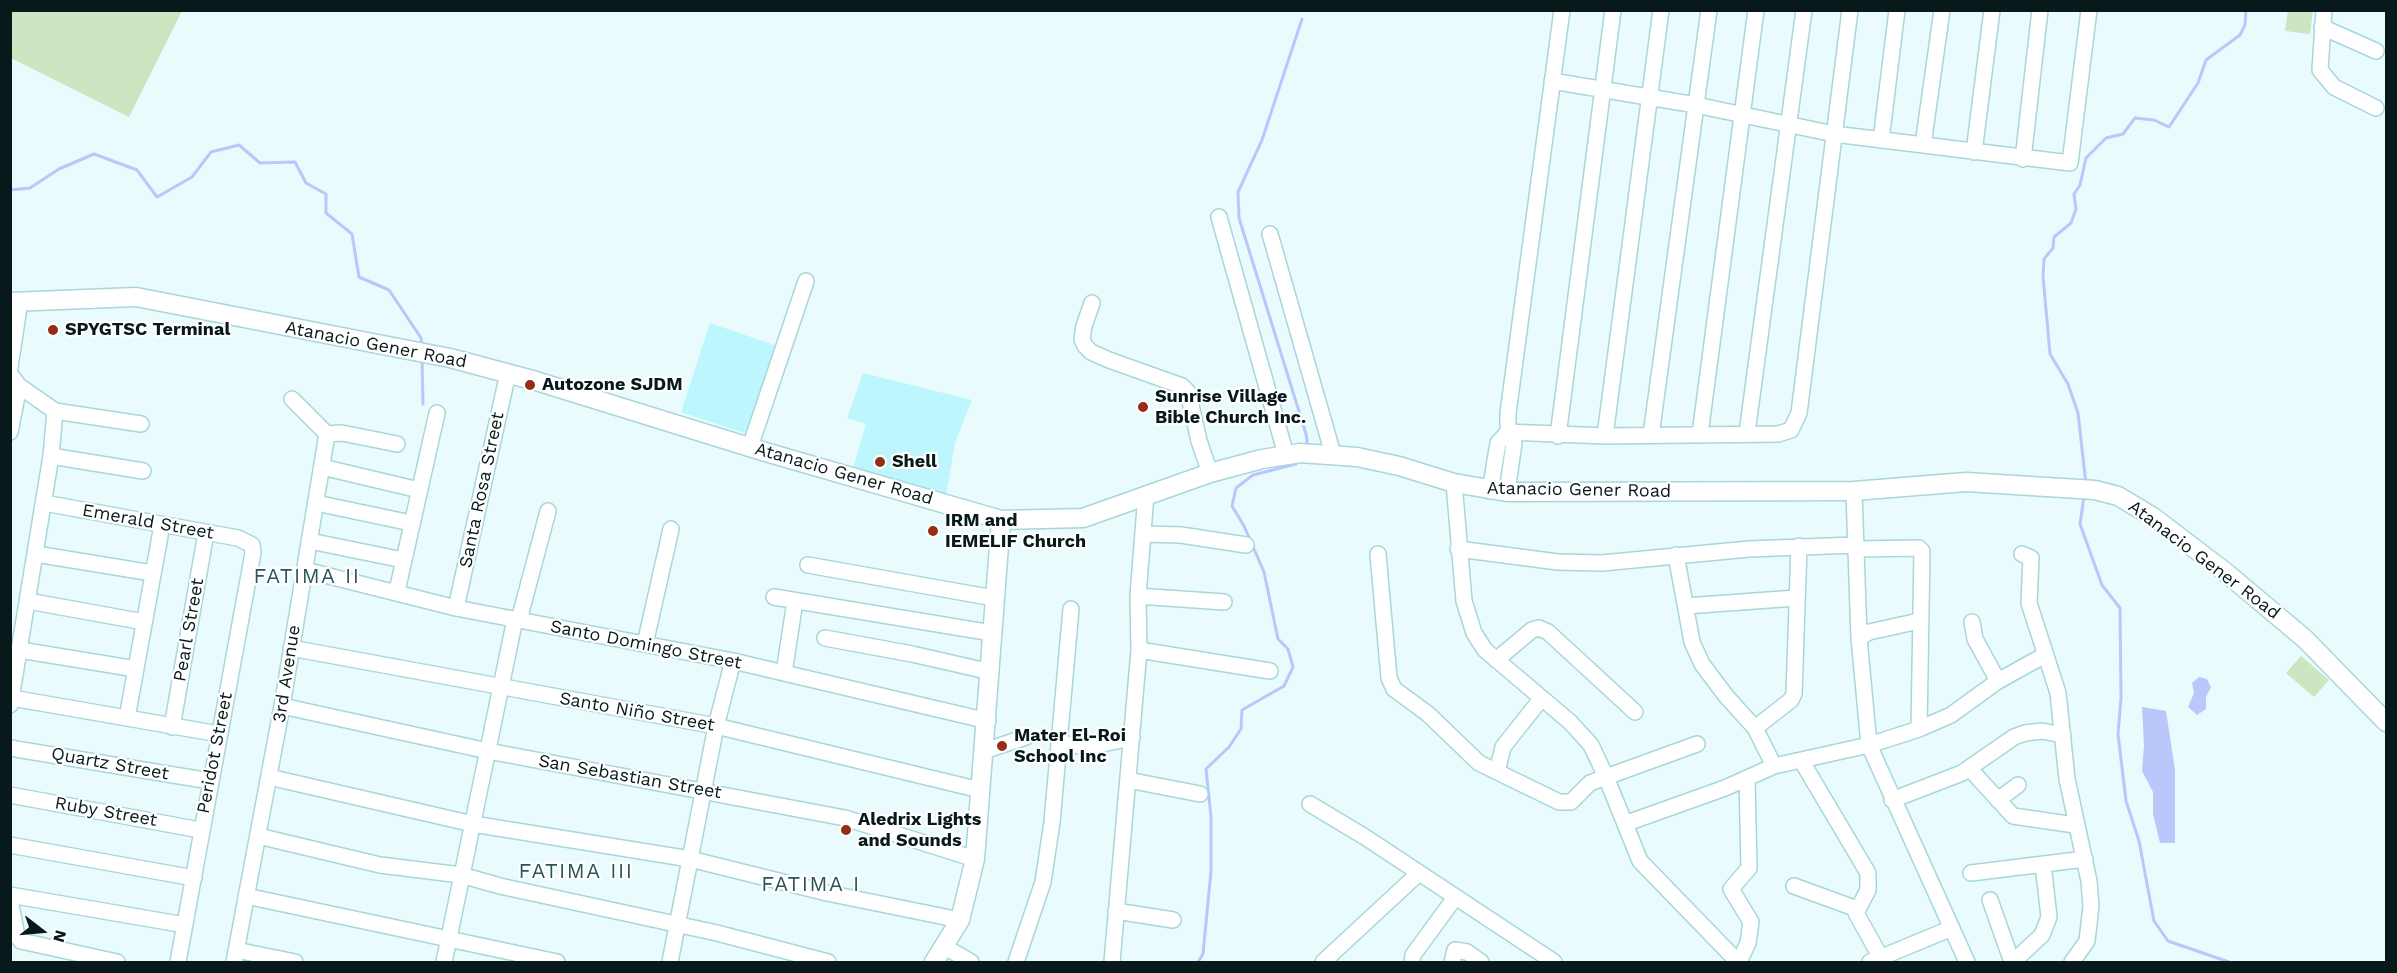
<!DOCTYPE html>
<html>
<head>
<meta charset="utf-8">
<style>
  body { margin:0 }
  #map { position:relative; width:2397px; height:973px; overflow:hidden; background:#e9fbfd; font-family:"Work Sans",sans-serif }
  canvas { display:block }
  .frame { position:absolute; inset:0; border:12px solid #07191b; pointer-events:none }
  .north { position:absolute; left:12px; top:901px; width:60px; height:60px; -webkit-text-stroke:4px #fff; paint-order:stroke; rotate:106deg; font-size:16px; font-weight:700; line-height:24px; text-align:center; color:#07191b }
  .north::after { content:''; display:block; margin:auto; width:21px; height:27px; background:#07191b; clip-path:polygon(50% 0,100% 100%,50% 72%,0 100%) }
</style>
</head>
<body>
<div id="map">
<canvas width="2397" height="973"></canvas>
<div class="frame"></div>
<div class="north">N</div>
</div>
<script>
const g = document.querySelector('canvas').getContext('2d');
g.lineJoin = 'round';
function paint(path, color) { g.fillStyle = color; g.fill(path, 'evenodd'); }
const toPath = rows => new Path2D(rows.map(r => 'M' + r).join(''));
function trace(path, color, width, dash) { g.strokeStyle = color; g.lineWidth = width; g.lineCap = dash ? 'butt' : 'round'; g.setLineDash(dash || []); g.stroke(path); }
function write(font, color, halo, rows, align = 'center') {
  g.font = font + ' "Work Sans",sans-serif'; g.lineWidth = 4.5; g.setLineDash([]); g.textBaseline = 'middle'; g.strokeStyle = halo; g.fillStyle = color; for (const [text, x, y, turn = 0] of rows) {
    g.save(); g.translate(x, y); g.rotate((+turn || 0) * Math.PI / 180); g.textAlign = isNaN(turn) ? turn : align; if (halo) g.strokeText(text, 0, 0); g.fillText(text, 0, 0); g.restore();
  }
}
paint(toPath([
  [710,323,780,347,750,435,681,412],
  [863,373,972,400,955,443,946,496,853,468,866,424,847,418]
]), '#bdf6fd');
paint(toPath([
  [2288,10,2313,11,2310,34,2285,31],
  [10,11,11,10,182,11,129,117,11,58],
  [2301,656,2329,680,2314,697,2286,673]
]), '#cce6c1');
paint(toPath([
  [2199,677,2207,679,2211,687,2206,697,2206,709,2197,715,2188,707,2194,693,2192,683],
  [2142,707,2166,711,2175,770,2175,843,2160,843,2153,814,2153,792,2142,771,2144,746]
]), '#bac7fa');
trace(toPath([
  [1302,19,1262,140,1238,192,1239,218,1306,434,1308,447],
  [10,190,30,188,59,169,94,154,137,170,157,197,192,177,211,152,239,145,260,163,295,162,306,183,326,194,326,213,352,234,359,277,389,290,421,338,422,347],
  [422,359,423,404],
  [2086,484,2078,413,2068,384,2050,354,2043,276,2044,259,2053,248,2054,237,2071,223,2076,209,2074,194,2080,185,2086,158,2106,138,2123,134,2135,118,2154,120,2169,127,2198,83,2206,60,2240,35,2245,25,2246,10],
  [2084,497,2080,524,2102,585,2120,608,2121,698,2118,734,2126,801,2139,841,2154,921,2168,941,2229,962],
  [1198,962,1203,954,1211,871,1211,817,1206,769,1229,747,1241,729,1242,710,1284,686,1293,667,1288,649,1278,639,1264,572,1244,526,1232,506,1236,488,1253,475,1296,464]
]), '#bac7fa', 3);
const minor = toPath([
  [2324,10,2320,70,2334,87,2376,108],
  [2322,27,2376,51],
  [1552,81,1696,105,1834,134,2070,163,2089,10],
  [1881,140,1897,10],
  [1923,145,1942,10],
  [1974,152,1992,10],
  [2023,159,2040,10],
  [1219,217,1286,455],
  [1270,234,1333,454],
  [1092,303,1084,326,1082,339,1085,346,1091,352,1109,360,1182,386,1188,392,1199,441,1210,473],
  [10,367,20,301],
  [10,374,19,386,55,411,51,456,10,705],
  [55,411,141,424],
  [10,432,19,386],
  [1508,432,1605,436,1778,434,1791,430,1799,413,1850,10],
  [1747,433,1804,10],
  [327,434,342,433,397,444],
  [1700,434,1756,10],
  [1651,435,1709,10],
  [1558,436,1613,10],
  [1605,436,1661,10],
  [750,447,806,281],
  [51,456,143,471],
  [322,467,419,490],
  [1454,483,1464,601,1474,633,1485,650,1570,722,1591,745,1606,777,1697,744],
  [1490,491,1498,443,1508,432],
  [1854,491,1859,638,1869,745,1967,962],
  [1507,492,1514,443,1508,432,1508,413,1562,10],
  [44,503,238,538,252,545,253,553,178,962],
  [316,503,411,523],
  [1144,534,1181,535,1246,545],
  [310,541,403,560],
  [1458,549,1558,562,1602,563,1749,549,1855,545],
  [1855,549,1919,548,1922,551,1919,729],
  [36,554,152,573],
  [1378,554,1389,678,1394,689,1428,714,1479,763,1559,802,1571,802,1590,783,1606,777,1640,861,1738,962],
  [2022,554,2031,558,2029,603,2058,693,2067,779,2089,881,2091,906,2087,941,2072,962],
  [1676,555,1692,642,1702,664,1726,696,1755,728,1774,766],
  [808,565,994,598],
  [305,570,456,608,733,661,988,721],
  [397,591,437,413],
  [1138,596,1224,602],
  [774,597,992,633],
  [28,601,144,622],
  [1686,606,1796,598],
  [456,608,508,373],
  [519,620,548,511],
  [1972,622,1975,639,1998,681],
  [825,638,912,654,991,672],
  [1859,638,1869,632,1919,621],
  [645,644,671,529],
  [291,648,716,726,980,790],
  [20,650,136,669],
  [1139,650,1270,671],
  [1496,660,1532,630,1539,628,1548,632,1635,712],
  [784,673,795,601],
  [12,698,219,734],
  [282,706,488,751,845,818,975,859],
  [127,718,162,525],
  [172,727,206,533],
  [1755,728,1791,700,1794,694,1799,546],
  [1060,743,1087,747,1132,738],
  [10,748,210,781],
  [984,751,1026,737],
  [1801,760,1868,873,1868,890,1856,913,1881,958],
  [1969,768,2013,816,2075,825],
  [1497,772,1503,747,1541,699],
  [269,777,473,824,690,859,827,893,960,920],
  [1128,780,1200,794],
  [10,795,200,830],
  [1892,800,1962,773,2014,737,2025,733,2042,731,2063,735],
  [1998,800,2018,785],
  [1310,804,1365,837,1554,962],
  [1627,823,1725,788,1774,766,1869,745,1919,729,1951,715,1998,681,2045,655],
  [258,836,380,865,461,875,500,886,717,933,828,962],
  [10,845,194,878],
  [1971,873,2085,859],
  [1794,886,1857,909],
  [10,895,185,925],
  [246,896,557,962],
  [10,900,17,936,21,941,117,962],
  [1990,900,2012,962],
  [1116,911,1173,920],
  [945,947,971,962],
  [236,950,295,962],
  [234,962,282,706,327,434,292,399],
  [444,962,515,619],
  [670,962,716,726,733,661],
  [1016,962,1043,882,1052,822,1071,609],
  [1112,962,1139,650,1138,596,1146,494],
  [1323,962,1419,873],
  [1412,962,1413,955,1454,899],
  [1452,962,1455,950,1467,952,1481,962],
  [1739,962,1748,943,1751,922,1731,889,1749,868,1747,779],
  [1870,962,1952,928],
  [2013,962,2042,935,2049,917,2043,864]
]);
const major = toPath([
  [10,302,136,297,450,358,536,381,762,451,1001,520,1083,518,1210,473,1262,459,1300,453,1357,457,1399,466,1454,483,1507,492,1854,491,1966,482,2095,490,2118,496,2153,517,2224,571,2305,639,2386,722],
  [934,962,960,920,975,859,1001,520]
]);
trace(minor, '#a8d6db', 18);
trace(major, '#a8d6db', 21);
trace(minor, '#fff', 15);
trace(major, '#fff', 18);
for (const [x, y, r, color] of [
  [53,330,6,"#962d16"],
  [530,385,6,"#962d16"],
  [1143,407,6,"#962d16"],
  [880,462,6,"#962d16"],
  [933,531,6,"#962d16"],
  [1002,746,6,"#962d16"],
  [846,830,6,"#962d16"]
]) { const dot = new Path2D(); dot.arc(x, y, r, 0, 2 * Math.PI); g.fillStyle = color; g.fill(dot); trace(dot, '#fff', 2); }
write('bold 18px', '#07191b', '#fff', [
  ["SPYGTSC Terminal",65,330],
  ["Autozone SJDM",542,385],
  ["Sunrise Village",1155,397],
  ["Bible Church Inc.",1155,418],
  ["Shell",892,462],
  ["IRM and",945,521],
  ["IEMELIF Church",945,542],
  ["Mater El-Roi",1014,736],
  ["School Inc",1014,757],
  ["Aledrix Lights",858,820],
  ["and Sounds",858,841]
], 'left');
write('18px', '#07191b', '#fff', [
  ["Atanacio Gener Road",376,345,11],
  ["Atanacio Gener Road",844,474,16],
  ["Santa Rosa Street",482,490,-78],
  ["Atanacio Gener Road",1579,490,1],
  ["Emerald Street",148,522,10],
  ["Atanacio Gener Road",2204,560,37],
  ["Pearl Street",189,630,-80],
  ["Santo Domingo Street",646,645,11],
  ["3rd Avenue",287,674,-81],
  ["Santo Niño Street",637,712,10],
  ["Peridot Street",215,753,-79],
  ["Quartz Street",110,764,10],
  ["San Sebastian Street",630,777,10],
  ["Ruby Street",106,812,10]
]);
g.letterSpacing = '1.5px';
write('21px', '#2a555a', '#fff', [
  ["FATIMA II",307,577],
  ["FATIMA III",576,872],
  ["FATIMA I",811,885]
]);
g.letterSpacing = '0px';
</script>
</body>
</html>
